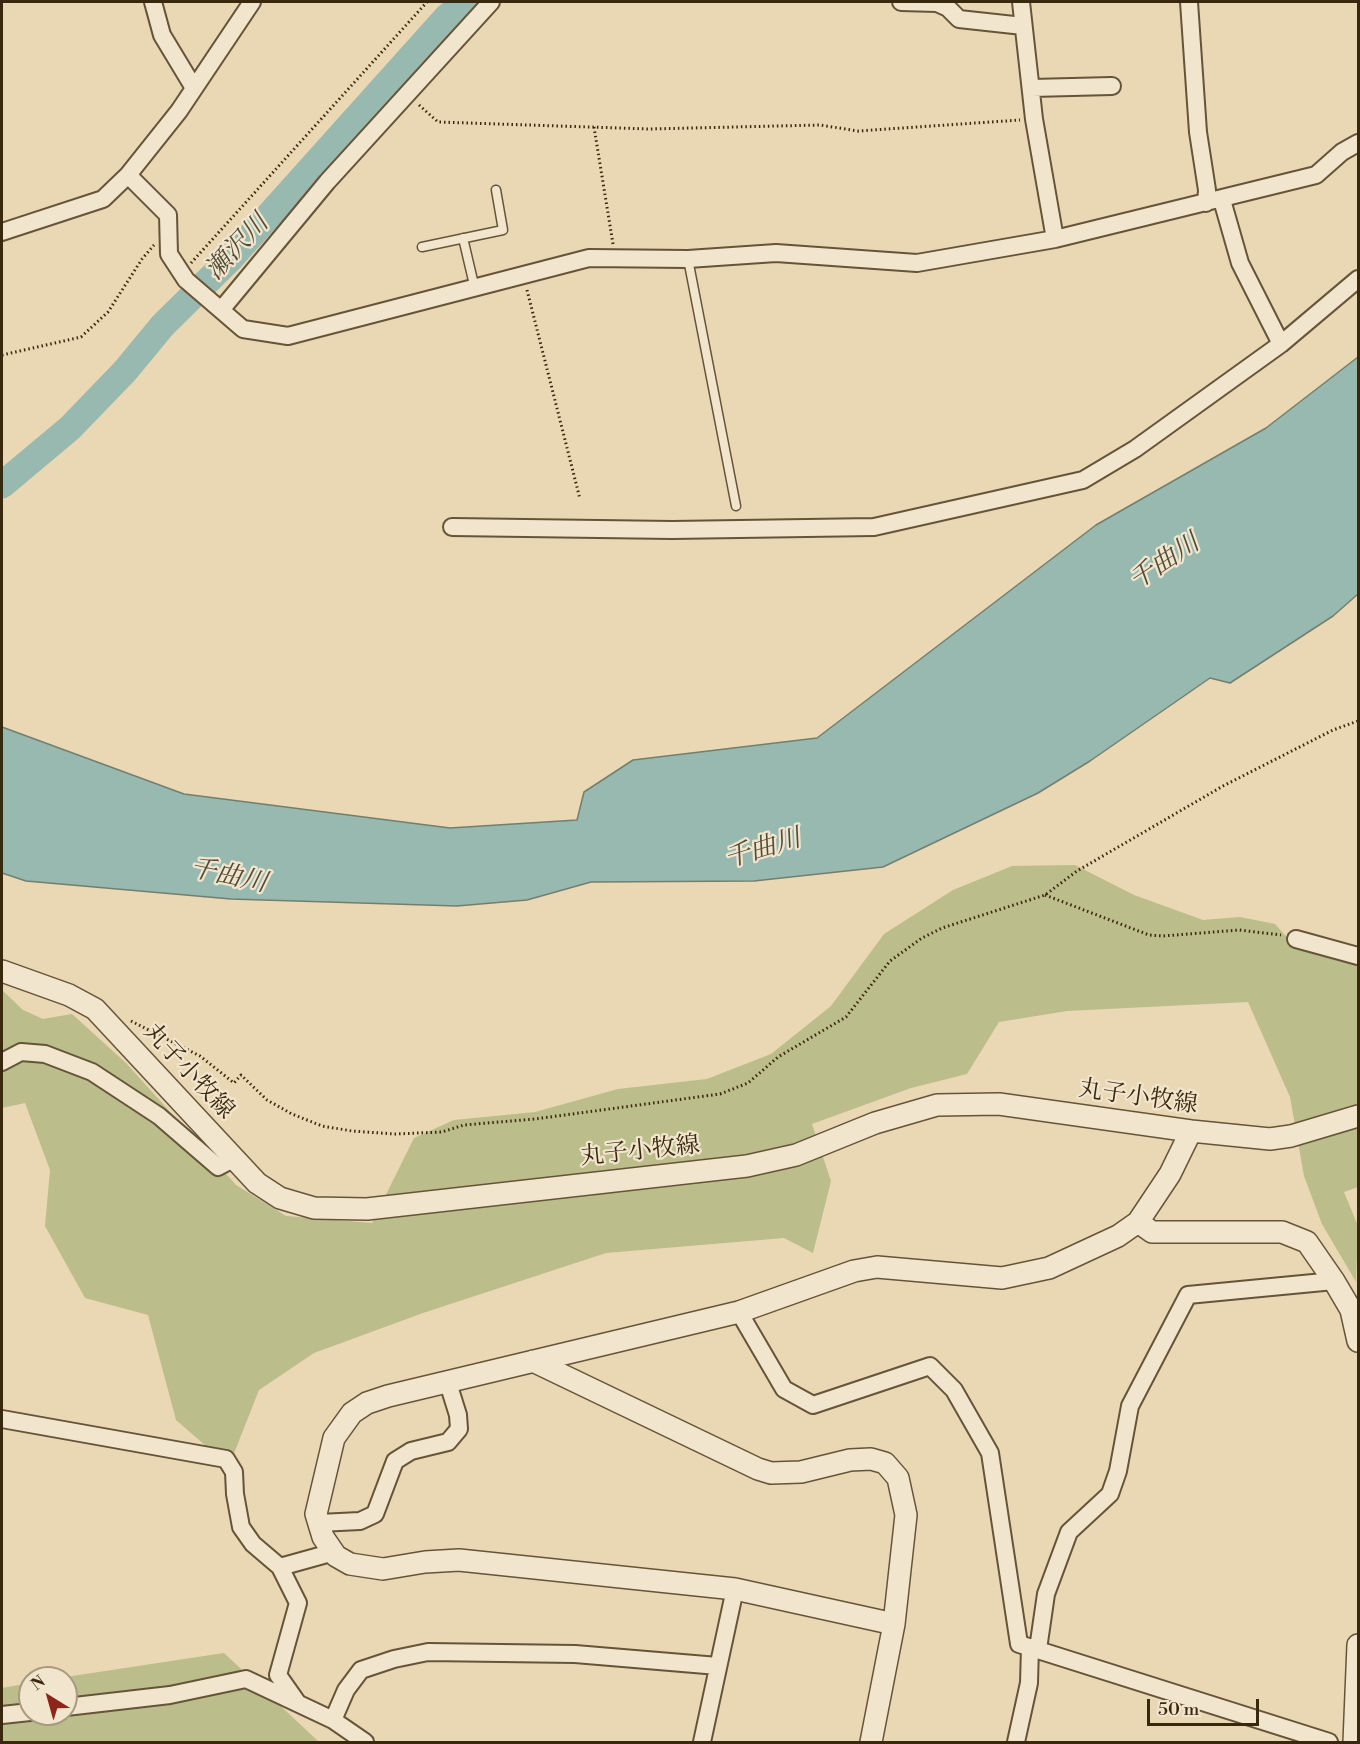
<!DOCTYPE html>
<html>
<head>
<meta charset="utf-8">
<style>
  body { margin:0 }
  #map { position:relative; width:1360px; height:1744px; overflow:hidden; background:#ead7b4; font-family:"Libre Bodoni",serif }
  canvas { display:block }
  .frame { position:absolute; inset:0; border:3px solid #3a280e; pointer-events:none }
  .north { position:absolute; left:18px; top:1666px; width:60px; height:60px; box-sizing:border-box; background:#f1e5ce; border:2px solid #a89981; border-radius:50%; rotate:323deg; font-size:16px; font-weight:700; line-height:24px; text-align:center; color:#3a280e }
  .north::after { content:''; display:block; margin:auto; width:21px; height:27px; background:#8f2418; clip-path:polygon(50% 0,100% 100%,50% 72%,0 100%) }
  .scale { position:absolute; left:1147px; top:1699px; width:112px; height:27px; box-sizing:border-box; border:3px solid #3a280e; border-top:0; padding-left:8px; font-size:18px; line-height:21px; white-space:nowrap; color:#3a280e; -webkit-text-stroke:4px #f1e5ce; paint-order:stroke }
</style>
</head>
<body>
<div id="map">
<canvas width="1360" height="1744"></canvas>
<div class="frame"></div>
<div class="north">N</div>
<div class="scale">50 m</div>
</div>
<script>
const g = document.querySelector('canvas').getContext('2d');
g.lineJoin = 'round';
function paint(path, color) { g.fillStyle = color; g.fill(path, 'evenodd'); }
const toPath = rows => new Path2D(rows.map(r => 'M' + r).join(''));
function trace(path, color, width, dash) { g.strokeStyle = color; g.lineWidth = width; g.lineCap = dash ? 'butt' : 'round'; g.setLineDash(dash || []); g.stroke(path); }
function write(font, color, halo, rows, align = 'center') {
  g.font = font + ' "Libre Bodoni","Noto Serif JP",serif'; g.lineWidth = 4.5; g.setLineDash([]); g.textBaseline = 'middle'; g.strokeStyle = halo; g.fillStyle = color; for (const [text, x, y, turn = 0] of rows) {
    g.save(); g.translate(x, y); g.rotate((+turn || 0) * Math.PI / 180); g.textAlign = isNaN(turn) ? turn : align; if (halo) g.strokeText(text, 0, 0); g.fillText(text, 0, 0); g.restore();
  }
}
paint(toPath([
  [1075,865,1134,895,1203,920,1240,917,1275,924,1293,944,1358,963,1358,1187,1344,1192,1358,1226,1356,1282,1322,1224,1304,1176,1290,1097,1248,1002,1067,1011,999,1022,967,1074,911,1088,812,1124,831,1181,813,1253,784,1238,606,1253,423,1313,314,1353,259,1390,229,1466,176,1420,148,1315,85,1298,45,1226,50,1170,25,1103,2,1108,2,990,23,1010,43,1019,72,1014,126,1063,236,1185,286,1216,372,1223,414,1138,454,1120,535,1112,618,1089,707,1079,771,1054,831,1006,884,934,953,890,1012,866],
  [224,1653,319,1742,2,1742,2,1688,30,1683,30,1714,66,1714,66,1678,59,1678]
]), '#bbbd8a');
const water = toPath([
  [1358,357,1358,594,1333,616,1230,683,1210,678,1090,761,1038,793,883,867,754,881,591,882,527,900,457,906,231,899,26,881,2,873,2,727,184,794,450,828,577,820,584,792,633,760,817,738,1096,525,1266,428,1358,357]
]);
paint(water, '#98b9af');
trace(water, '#727f6f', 1.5);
trace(toPath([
  [2,485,70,428,125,371,163,325,229,260,447,17,465,2]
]), '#98b9af', 27);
const service = toPath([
  [463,238,475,289],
  [422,247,503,230,496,190],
  [688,259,736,506]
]);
const minor = toPath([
  [153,2,162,35,194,88],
  [901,2,937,3,948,8,959,19,1023,26],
  [1021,2,1034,119,1055,239],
  [1189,2,1198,132,1207,190,1206,203],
  [1032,88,1112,86],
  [128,175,168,215,169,254,186,280,243,329,288,336,589,258,688,259,776,253,917,263,1055,239,1316,175,1342,152,1358,143],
  [1222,200,1240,263,1281,344],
  [2,232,103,199,128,175,179,111,252,2],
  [221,310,327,182,491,2],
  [452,527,672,530,874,527,1083,480,1135,449,1281,344,1358,279],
  [1296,939,1358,956],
  [2,1062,21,1052,45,1054,92,1072,159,1116,218,1167,233,1159],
  [739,1312,784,1389,813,1405,930,1366,954,1390,990,1453,1019,1644,1329,1742],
  [2,1419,226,1459,234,1472,235,1494,241,1527,253,1544,280,1567],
  [319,1523,360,1521,375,1514,395,1461,411,1451,448,1442,459,1429,458,1415,448,1383],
  [1038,1649,1046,1594,1069,1532,1110,1494,1118,1471,1130,1406,1188,1295,1334,1281],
  [297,1702,278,1675,298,1603,280,1567,334,1552],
  [66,1707,170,1695,246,1679,333,1720,365,1742],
  [2,1715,30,1712],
  [333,1720,346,1690,361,1670,394,1659,428,1652,575,1654,718,1666],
  [702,1742,735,1589],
  [1016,1742,1029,1683,1030,1647]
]);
const tertiary = toPath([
  [2,971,69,995,95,1009,257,1183,280,1198,314,1208,367,1209,747,1166,796,1155,875,1123,937,1105,999,1104,1191,1131,1270,1139,1291,1136,1358,1116],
  [1138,1222,1152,1232,1282,1232,1307,1242,1334,1281,1351,1310,1358,1341],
  [533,1361,758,1469,771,1473,801,1472,850,1460,871,1459,885,1463,898,1478,906,1515,894,1624,871,1742],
  [894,1624,735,1589,459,1560,425,1562,383,1569,350,1564,336,1556,323,1537,316,1514,334,1438,352,1413,367,1403,388,1396,739,1312,854,1271,877,1267,1002,1278,1049,1268,1118,1236,1138,1222,1170,1174,1191,1131],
  [1354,1742,1358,1645]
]);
trace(service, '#665438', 11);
trace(minor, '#665438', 20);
trace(tertiary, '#665438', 24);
trace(toPath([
  [419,105,438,122,649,129,820,125,858,131,1020,120],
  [594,127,613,244],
  [191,263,427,2],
  [527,290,580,499],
  [2,355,81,337,108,312,142,259,154,245],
  [1045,895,1149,935,1163,936,1239,930,1281,935],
  [131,1021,200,1056,234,1083,241,1075,267,1100,292,1114,322,1126,352,1131,395,1134,442,1132,464,1125,535,1119,720,1094,748,1083,778,1057,846,1017,890,961,922,938,942,928,1045,895,1077,871,1223,786,1333,730,1358,721]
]), '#3a280e', 3, [1.5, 3]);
trace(service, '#f1e5ce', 8);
trace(minor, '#f1e5ce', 16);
trace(tertiary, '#f1e5ce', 21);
write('24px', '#3a280e', '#f1e5ce', [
  ["丸子小牧線",188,1072,47],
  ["丸子小牧線",1138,1098,8],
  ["丸子小牧線",640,1152,-6]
]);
write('italic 26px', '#524c36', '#f1e5ce', [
  ["瀬沢川",238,248,-47],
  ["千曲川",1165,563,-34],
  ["千曲川",763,850,-17],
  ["千曲川",228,877,12]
]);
</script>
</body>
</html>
